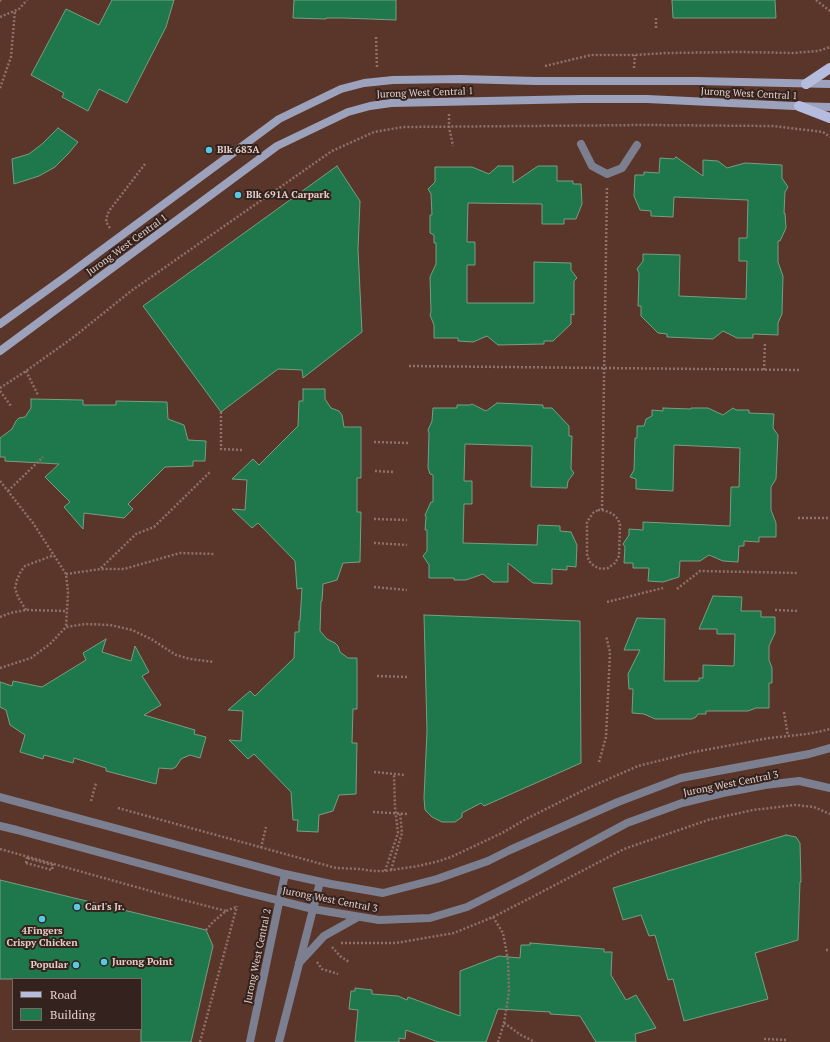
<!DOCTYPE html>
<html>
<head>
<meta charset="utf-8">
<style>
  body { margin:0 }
  #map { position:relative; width:830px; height:1042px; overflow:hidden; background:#5a352a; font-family:"PT Serif",serif }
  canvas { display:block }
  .legend { position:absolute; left:12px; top:978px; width:130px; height:52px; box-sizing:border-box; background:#33221d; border:1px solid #7b6761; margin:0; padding:5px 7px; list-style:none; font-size:12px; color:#e6cec8 }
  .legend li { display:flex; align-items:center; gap:8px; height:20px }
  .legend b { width:20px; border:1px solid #7b6761 }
</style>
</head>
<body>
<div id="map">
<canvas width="830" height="1042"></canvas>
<ul class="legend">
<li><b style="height:5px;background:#b5bcde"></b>Road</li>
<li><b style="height:11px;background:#1f784b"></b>Building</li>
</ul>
</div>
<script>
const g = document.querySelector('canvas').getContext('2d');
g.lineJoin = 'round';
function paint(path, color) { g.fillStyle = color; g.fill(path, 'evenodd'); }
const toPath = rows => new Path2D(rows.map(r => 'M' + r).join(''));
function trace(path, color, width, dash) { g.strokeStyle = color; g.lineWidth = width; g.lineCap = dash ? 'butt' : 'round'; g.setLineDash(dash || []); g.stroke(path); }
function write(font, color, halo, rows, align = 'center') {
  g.font = font + ' "PT Serif",serif'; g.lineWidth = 4; g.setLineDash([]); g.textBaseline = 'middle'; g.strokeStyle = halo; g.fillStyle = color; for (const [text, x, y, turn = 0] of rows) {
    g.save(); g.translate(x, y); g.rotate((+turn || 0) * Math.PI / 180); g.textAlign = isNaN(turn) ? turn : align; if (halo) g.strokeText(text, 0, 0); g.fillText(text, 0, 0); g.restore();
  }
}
const building = toPath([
  [112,0,174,0,166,27,127,103,99,89,88,111,62,97,64,93,31,75,66,9,99,25,112,0],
  [294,0,396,0,396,20,343,18,326,18,326,19,293,18,294,0],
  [672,0,775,0,776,18,673,18,672,0],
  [58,128,78,142,68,154,55,167,39,176,14,184,12,159,29,154,42,144,58,128],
  [676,157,703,176,703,160,718,161,727,168,745,163,782,165,782,178,788,187,785,192,784,213,785,213,786,228,780,241,778,241,778,262,783,276,782,314,778,323,778,335,753,334,753,338,737,338,723,331,713,339,667,337,667,334,658,333,641,316,641,306,638,306,639,273,637,269,643,261,643,254,680,255,679,296,746,299,747,261,739,261,739,238,747,238,748,200,674,197,673,217,651,216,651,211,640,210,634,196,635,175,644,175,644,172,659,173,660,158,674,159,676,157],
  [337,166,360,201,358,249,362,332,303,378,302,370,278,369,221,412,143,306,337,166],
  [498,166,513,166,513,183,538,166,557,166,557,181,573,181,573,184,581,184,582,204,576,219,564,219,564,224,542,224,542,204,468,203,467,242,475,242,475,265,467,265,467,303,534,303,534,262,571,263,571,270,577,278,574,281,574,315,571,314,571,324,553,341,544,341,544,344,498,345,487,336,473,342,458,341,458,338,434,338,434,325,430,315,431,312,430,277,436,264,436,243,434,243,434,235,430,233,430,215,432,215,431,194,428,189,435,182,435,167,472,167,489,174,498,166],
  [303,389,325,389,325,399,331,408,339,411,342,415,344,427,361,427,361,478,357,478,357,512,361,512,360,562,343,563,337,580,323,584,322,601,321,601,320,631,327,639,335,643,338,646,340,652,348,658,357,658,357,709,353,709,352,743,357,743,356,794,339,795,333,811,319,815,318,832,297,831,298,820,293,820,291,792,254,754,248,759,229,740,241,741,243,711,228,710,250,691,255,696,294,658,295,632,299,632,299,621,300,621,302,588,297,589,295,561,258,523,252,528,232,509,245,510,247,480,232,479,253,459,259,465,298,426,299,401,303,401,303,389],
  [31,399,83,400,83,405,116,405,116,401,167,402,168,419,184,425,188,440,206,441,205,461,193,461,193,466,165,467,128,504,133,509,124,518,84,513,83,529,64,507,70,502,45,477,59,464,5,461,5,457,0,457,0,438,12,429,16,421,19,418,25,417,31,408,31,399],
  [497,403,543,405,543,408,552,408,569,426,569,436,572,436,571,469,574,473,568,481,567,488,531,487,532,446,465,444,464,481,472,481,472,504,464,504,463,543,537,545,538,525,560,526,560,531,571,532,577,545,576,567,567,566,567,570,552,569,552,584,533,583,508,563,508,582,493,582,483,574,466,580,454,580,454,578,429,578,429,565,423,556,427,551,427,530,425,530,426,517,425,515,431,502,433,502,433,475,430,474,428,468,429,433,428,430,432,421,433,408,457,408,457,405,470,405,472,404,486,411,497,403],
  [663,408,691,409,691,408,708,408,723,415,733,408,736,410,749,410,749,413,774,414,773,428,778,435,776,479,771,487,771,510,776,523,776,537,759,537,759,542,744,541,744,546,739,546,738,562,723,561,709,555,700,561,680,561,679,577,663,582,648,581,649,568,633,568,633,563,624,563,625,547,623,544,629,535,629,529,643,530,643,522,730,526,731,487,739,487,740,448,674,445,673,491,636,489,636,479,630,477,634,470,635,438,637,438,637,426,644,426,646,419,652,416,652,410,663,411,663,408],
  [713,596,742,597,741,611,761,611,761,617,775,617,775,633,769,646,769,660,772,668,772,683,769,683,769,708,756,708,748,711,706,711,706,714,698,714,696,717,692,719,655,719,644,714,632,713,633,689,629,689,628,674,640,650,624,650,637,618,665,619,664,681,699,681,699,678,703,678,703,665,734,666,735,634,717,634,717,629,699,629,713,596],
  [424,615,580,621,581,763,484,806,481,803,462,813,462,817,455,822,442,822,432,817,425,810,424,798,427,731,424,615],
  [106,639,102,652,131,661,135,646,149,672,142,676,161,705,144,715,195,730,194,734,206,737,200,758,190,755,181,759,176,767,172,769,159,768,156,784,106,771,106,768,74,758,73,763,44,755,43,759,20,752,25,735,10,725,6,710,0,707,0,682,12,686,13,681,42,687,86,660,83,653,106,639],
  [786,835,796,837,800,843,801,882,800,882,798,940,755,953,768,999,684,1021,673,979,668,980,655,935,649,936,641,915,623,920,613,888,786,835],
  [0,880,206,930,213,946,191,1042,141,1042,141,979,0,979,0,880],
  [530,943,604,949,604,952,612,952,611,975,626,1000,636,995,656,1028,635,1034,636,1042,596,1042,580,1016,550,1014,550,1012,498,1009,486,1042,438,1042,406,1030,405,1039,399,1038,399,1042,355,1042,358,1010,349,1009,351,991,355,991,355,988,372,990,372,994,398,996,407,1000,408,997,460,1016,460,971,499,956,520,958,521,945,530,945,530,943]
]);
paint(building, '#1f784b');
trace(building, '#779e85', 1);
trace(toPath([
  [816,0,830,11],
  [0,1,1,0],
  [0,17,19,9,27,0],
  [656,18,656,30],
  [376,37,377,68],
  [545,66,591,55,635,55,667,53,740,52,794,53,818,51,830,47],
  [634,68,635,55],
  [0,88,11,57,15,10],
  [449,114,449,127,453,146],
  [110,228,106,222,107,216,109,211,145,164],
  [409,366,800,370],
  [764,370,765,342],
  [26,371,38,395],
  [0,388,26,371,71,339,131,291,332,151,374,132,403,127,646,125,773,126,823,132,830,137],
  [0,391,11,406],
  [221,412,221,449,242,450],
  [374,442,408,443],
  [375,471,394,472],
  [0,481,33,523,66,574,68,592,66,627],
  [8,491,43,457],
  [598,510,602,510,609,512,614,515,618,519,620,525,619,556,615,563,608,568,601,569,594,566,589,561,587,554,587,522,593,513,598,510],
  [602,510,607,186],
  [798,518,830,518],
  [374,519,407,520],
  [374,543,407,545],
  [101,568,136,534,154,527,211,471],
  [66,574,101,569,124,569,180,553,215,554],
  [374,587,407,590],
  [677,589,700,571,798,573],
  [607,602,663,588],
  [26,610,18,597,15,588,17,580,21,571,25,566,54,555],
  [775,610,798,611],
  [0,617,10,613,26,610,67,611],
  [0,668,31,658,50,644,66,627,85,624,110,625,132,630,151,639,176,655,190,659,214,662],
  [377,676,408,677],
  [784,712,788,736],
  [599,762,606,737,610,652,606,636],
  [374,772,405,775],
  [91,801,96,783],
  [118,808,336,868,360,869,373,871,385,871,418,866,439,861,451,857,502,833,526,819,588,788,638,766,694,752,769,738,807,734,822,731,830,729],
  [373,812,408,814],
  [261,848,266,827],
  [0,849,172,897,226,911],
  [26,863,27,857],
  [391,870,402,833,400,813],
  [385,871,398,833,395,807,394,774],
  [493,917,503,933,508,960,509,992,504,1023,498,1042],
  [206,930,213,922,226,911,236,907],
  [341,943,396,943,454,933,493,917,534,896,624,849,708,820,753,810,795,805,814,807,830,814],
  [332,947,340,956,349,962],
  [826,950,830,950],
  [317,962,322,969,338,974],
  [504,1023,521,1035,535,1042],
  [764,1039,788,1040],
  [200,1042,237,906]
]), '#907067', 2.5, [2, 2]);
trace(toPath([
  [581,144,592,166,607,174,622,168,637,145]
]), '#7b7f8f', 8);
trace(toPath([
  [0,797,285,874,331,884,383,893,437,879,488,861,510,850,618,802,681,778,809,754,830,748],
  [0,826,17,830,241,891,313,909,379,920,430,918,467,907,525,878,627,823,682,803,723,793,765,785,799,781,830,788],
  [299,963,324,936,358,917],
  [250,1042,285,874],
  [279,1042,320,882]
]), '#7b7f8f', 8);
trace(toPath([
  [0,324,68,275,279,119,341,89,364,83,393,80,460,79,536,81,697,81,830,84],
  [0,351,277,146,348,112,370,106,391,103,581,99,647,99,794,106,830,107]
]), '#9ca1bc', 8);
trace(toPath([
  [806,84,830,68],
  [799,106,830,118]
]), '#b5bcde', 10);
trace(toPath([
  [26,863,52,870,53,865,27,858]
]), '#907067', 2.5, [2, 2]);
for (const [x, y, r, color] of [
  [209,150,4,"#58c9e4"],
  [238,195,4,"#58c9e4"],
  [77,907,4,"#58c9e4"],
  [42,919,4,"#58c9e4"],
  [104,962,4,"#58c9e4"],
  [76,965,4,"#58c9e4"]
]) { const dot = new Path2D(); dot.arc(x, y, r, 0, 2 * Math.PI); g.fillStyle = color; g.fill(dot); trace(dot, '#33221d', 1.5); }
write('10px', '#e6cec8', '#33221d', [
  ["Jurong West Central 1",425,93,-2],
  ["Jurong West Central 1",749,94,3],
  ["Jurong West Central 1",127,245,-36],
  ["Jurong West Central 3",731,784,-11],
  ["Jurong West Central 3",330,900,11],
  ["Jurong West Central 2",258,956,-78]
]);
write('bold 10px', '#e6cec8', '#33221d', [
  ["Blk 683A",217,150],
  ["Blk 691A Carpark",246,195],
  ["Carl's Jr.",85,907],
  ["4Fingers",42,931,"center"],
  ["Crispy Chicken",42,943,"center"],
  ["Jurong Point",112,962],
  ["Popular",68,965,"right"]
], 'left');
</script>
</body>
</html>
